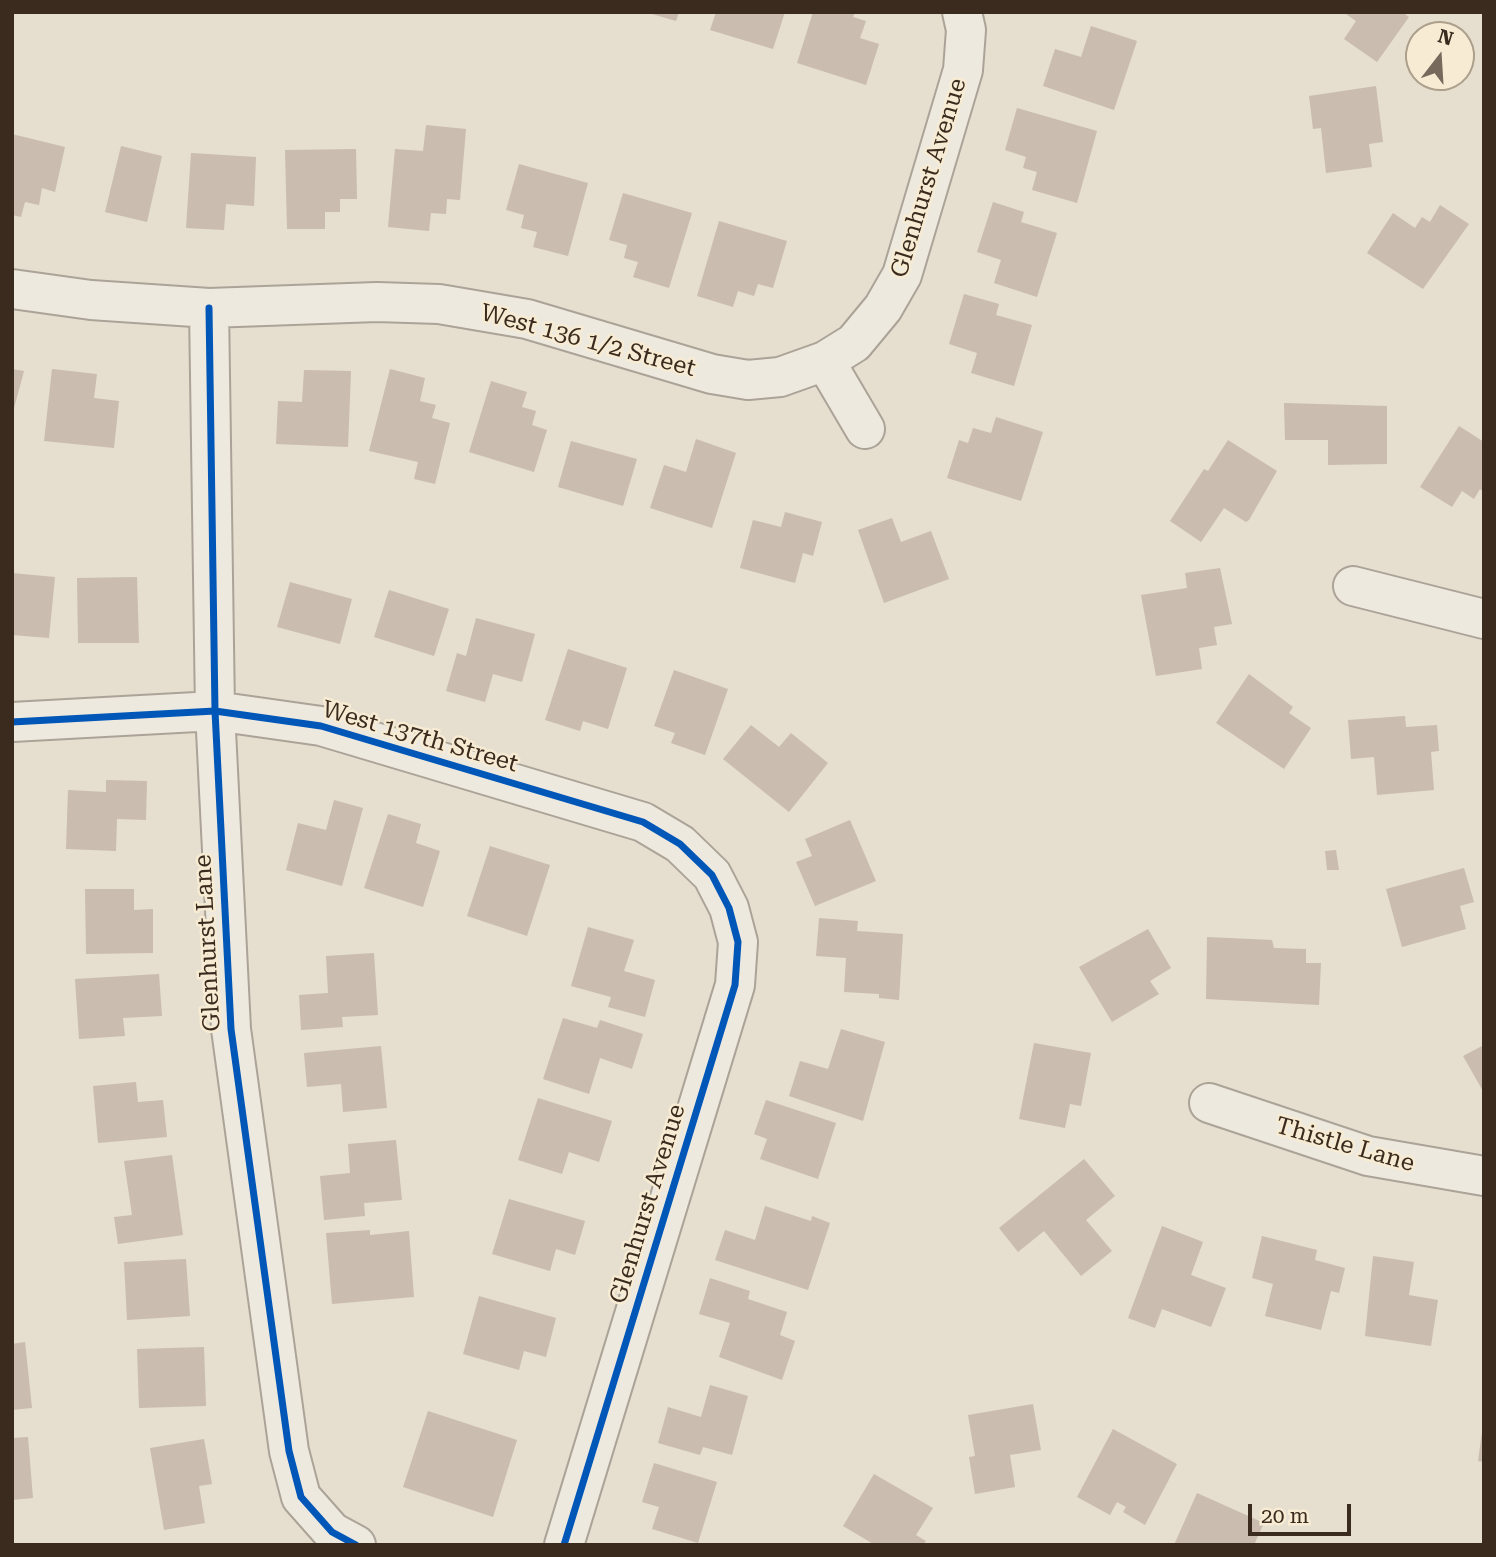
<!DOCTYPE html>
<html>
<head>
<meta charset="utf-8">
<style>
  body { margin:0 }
  #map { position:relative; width:1496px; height:1557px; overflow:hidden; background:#e6dece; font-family:"Roboto Serif",serif }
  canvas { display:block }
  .frame { position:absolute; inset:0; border:14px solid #3b2b1e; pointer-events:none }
  .north { position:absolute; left:1405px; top:21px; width:70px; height:70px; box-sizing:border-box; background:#f7ecd3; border:2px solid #ac9f8b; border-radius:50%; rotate:17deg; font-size:19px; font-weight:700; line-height:28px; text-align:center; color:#3b2b1e }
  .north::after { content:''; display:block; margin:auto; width:24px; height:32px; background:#776a5c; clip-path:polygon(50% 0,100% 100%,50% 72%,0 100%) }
  .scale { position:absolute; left:1248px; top:1504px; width:103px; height:32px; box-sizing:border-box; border:4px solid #3b2b1e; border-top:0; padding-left:9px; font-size:21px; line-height:24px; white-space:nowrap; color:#3b2b1e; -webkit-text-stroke:5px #f7ecd3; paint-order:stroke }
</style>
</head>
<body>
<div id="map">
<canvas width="1496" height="1557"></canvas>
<div class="frame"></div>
<div class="north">N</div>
<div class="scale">20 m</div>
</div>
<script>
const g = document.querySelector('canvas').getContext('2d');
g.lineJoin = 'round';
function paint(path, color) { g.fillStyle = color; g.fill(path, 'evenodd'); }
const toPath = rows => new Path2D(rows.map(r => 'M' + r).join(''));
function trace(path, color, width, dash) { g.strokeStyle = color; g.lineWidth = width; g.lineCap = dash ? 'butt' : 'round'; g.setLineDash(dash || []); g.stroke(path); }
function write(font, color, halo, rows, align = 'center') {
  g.font = font + ' "Roboto Serif",serif'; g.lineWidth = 5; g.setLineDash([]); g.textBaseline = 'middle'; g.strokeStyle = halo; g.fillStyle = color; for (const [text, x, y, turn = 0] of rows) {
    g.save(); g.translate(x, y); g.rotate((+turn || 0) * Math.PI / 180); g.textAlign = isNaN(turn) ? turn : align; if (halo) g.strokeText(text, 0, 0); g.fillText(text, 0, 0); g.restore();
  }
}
paint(toPath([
  [645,12,679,12,676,21],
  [716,12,785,12,773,49,710,30],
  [813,12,855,12,853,17,866,21,860,38,879,44,866,85,797,63],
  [1343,12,1402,12,1409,17,1377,62,1344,39,1356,21],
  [1091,26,1137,41,1114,110,1043,86,1055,49,1081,57],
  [1376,86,1383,142,1369,144,1372,167,1326,173,1321,128,1313,129,1309,96],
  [1017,108,1097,131,1077,203,1032,190,1037,172,1023,168,1026,157,1005,150],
  [426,125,466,129,460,200,447,199,446,214,431,213,429,231,388,227,395,149,423,151],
  [12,134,65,147,55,192,42,188,39,205,25,202,21,217,12,215],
  [121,146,162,156,147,222,105,212],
  [356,149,357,199,340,199,340,212,325,212,325,229,287,229,285,150],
  [191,153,256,157,254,206,226,204,224,230,186,228],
  [519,164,588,183,568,256,533,247,537,232,521,228,524,215,506,210],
  [623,193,692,213,669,288,633,277,638,262,624,258,627,245,609,240],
  [993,202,1024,212,1021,222,1057,233,1037,297,994,283,1001,260,977,252],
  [1440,205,1469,224,1423,289,1367,253,1393,213,1415,228,1422,217,1430,222],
  [719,221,787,241,773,288,758,284,754,296,738,291,733,307,697,296],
  [964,294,999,304,996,315,1032,325,1014,386,971,373,977,353,949,344],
  [12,369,24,371,13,412,12,412],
  [52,369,97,374,94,398,119,401,114,448,44,441],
  [390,369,425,378,420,401,436,405,432,418,450,423,435,484,414,479,418,462,369,451],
  [304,370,351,371,348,447,276,444,278,401,302,402],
  [491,381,527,392,522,407,536,411,532,425,547,430,534,472,469,452],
  [1284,403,1387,406,1387,464,1328,465,1328,440,1285,440],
  [996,417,1043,432,1021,501,947,478,959,440,968,443,973,428,991,433],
  [1459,426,1484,442,1484,492,1480,489,1474,499,1462,491,1452,507,1420,487],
  [696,439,736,453,712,528,650,508,664,465,686,472],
  [1228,440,1277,471,1249,520,1246,522,1224,508,1201,542,1170,521,1204,469,1208,471],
  [571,441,637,459,623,506,558,487],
  [785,512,822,522,813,556,803,553,795,583,740,568,753,520,781,527],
  [892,518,901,542,931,531,949,579,884,603,858,530],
  [1220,568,1232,624,1214,627,1217,645,1199,648,1202,669,1156,676,1141,595,1187,588,1185,573],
  [12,573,55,577,49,638,12,635],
  [137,577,139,643,78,643,77,578],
  [290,582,352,599,340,644,277,627],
  [389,590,449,609,434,656,374,637],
  [476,618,535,634,522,682,493,674,485,702,446,691,457,653,466,656],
  [568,649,627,668,608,729,583,721,580,731,545,720],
  [674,670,728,689,705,755,671,743,675,733,654,726],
  [1249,674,1293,707,1289,713,1311,728,1284,769,1216,723],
  [1405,716,1406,727,1437,725,1439,751,1431,752,1434,790,1377,795,1374,757,1351,759,1348,720],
  [751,725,779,747,791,733,828,763,789,812,723,759],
  [106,780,147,781,146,820,117,819,116,851,66,849,68,790,106,792],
  [334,800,363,808,342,886,286,870,298,823,326,830],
  [388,814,421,824,416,843,440,851,423,907,364,888],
  [850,820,876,881,815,906,796,862,812,856,805,839],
  [490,846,550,865,527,936,467,916],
  [1336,850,1339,870,1327,870,1325,851],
  [1464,868,1474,902,1460,906,1466,929,1402,947,1386,889],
  [85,889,134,889,134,910,153,909,153,953,86,954],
  [819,918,858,921,857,931,903,934,899,1000,879,998,879,994,844,992,846,958,816,956],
  [588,927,634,940,624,971,655,980,645,1017,608,1007,611,997,571,986],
  [1148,929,1171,968,1150,981,1159,994,1112,1022,1079,967],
  [1207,937,1272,940,1274,948,1306,949,1306,963,1321,963,1319,1005,1206,999],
  [374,953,378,1015,342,1017,343,1027,301,1030,299,995,328,993,326,956],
  [159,974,162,1016,123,1018,125,1036,79,1039,75,979],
  [563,1018,597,1028,600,1020,643,1034,632,1069,600,1058,589,1094,543,1079],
  [841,1029,885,1042,863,1121,789,1096,800,1061,828,1069],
  [1034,1043,1091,1053,1081,1106,1070,1104,1065,1128,1019,1119],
  [1484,1045,1484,1093,1463,1056],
  [381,1046,387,1108,343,1112,341,1084,307,1087,304,1053],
  [136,1082,138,1102,163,1100,167,1137,98,1143,93,1086],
  [538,1098,612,1121,599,1162,569,1152,562,1174,518,1160],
  [766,1100,836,1123,818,1179,760,1159,767,1139,754,1134],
  [396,1140,402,1200,364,1203,365,1216,324,1220,320,1176,350,1173,348,1144],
  [172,1155,183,1235,118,1244,114,1217,132,1215,124,1161],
  [1084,1159,1115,1196,1086,1220,1112,1251,1081,1276,1044,1231,1018,1252,999,1228],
  [509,1199,585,1221,575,1255,556,1249,550,1271,492,1254],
  [765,1206,811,1221,812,1216,830,1223,808,1290,715,1260,725,1230,755,1240],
  [1162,1226,1203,1242,1191,1275,1226,1288,1211,1327,1162,1309,1155,1328,1128,1318],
  [370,1230,370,1235,409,1231,414,1297,332,1304,326,1233],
  [1262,1236,1317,1250,1315,1260,1345,1268,1339,1293,1331,1291,1321,1330,1265,1316,1273,1284,1252,1278],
  [1373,1256,1414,1262,1409,1295,1438,1300,1431,1346,1365,1336],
  [186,1259,190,1316,127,1320,124,1262],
  [710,1278,750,1291,748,1299,787,1312,780,1335,795,1341,782,1380,719,1357,730,1323,699,1314],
  [479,1296,556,1318,546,1357,524,1351,519,1370,463,1354],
  [25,1342,32,1408,12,1410,12,1344],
  [204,1347,206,1406,139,1408,137,1349],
  [710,1385,748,1396,732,1455,703,1447,700,1455,658,1443,668,1407,701,1417],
  [1033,1404,1041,1450,1010,1455,1015,1487,975,1494,969,1457,975,1456,968,1415],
  [428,1411,517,1440,493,1517,403,1487],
  [1113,1429,1177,1464,1145,1525,1123,1512,1126,1507,1117,1502,1110,1515,1077,1497],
  [1482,1432,1484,1432,1484,1462,1478,1461],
  [28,1437,33,1498,12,1500,12,1438],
  [204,1439,212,1484,199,1486,205,1523,164,1530,150,1448],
  [654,1463,717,1482,698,1543,652,1529,659,1507,642,1502],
  [874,1474,933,1508,916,1535,926,1541,923,1545,875,1545,843,1526],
  [1197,1493,1264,1523,1254,1545,1174,1545]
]), '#cabcae');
const minor = toPath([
  [12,289,91,300,209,308,377,302,439,304,527,319,712,374,748,380,780,377,825,361],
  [209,308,215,711,231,1029,289,1451,301,1497,332,1532,356,1545],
  [865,429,825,361,854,343,883,308,902,275,963,70,966,30,962,12],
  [1353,586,1484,619],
  [12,722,215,711,321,726,643,822,680,844,712,875,729,908,738,942,735,985,564,1545],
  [1209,1103,1368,1156,1484,1176]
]);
trace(minor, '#aba397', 42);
trace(minor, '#eee9df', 38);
trace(toPath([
  [209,308,215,711,231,1029,289,1451,301,1497,332,1532,356,1545],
  [12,722,215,711,321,726,643,822,680,844,712,875,729,908,738,942,735,985,564,1545]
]), '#0057b8', 7);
write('24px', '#3b2b1e', '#f7ecd3', [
  ["Glenhurst Avenue",929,178,-73],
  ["West 136 1/2 Street",588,341,15],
  ["West 137th Street",420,737,16],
  ["Glenhurst Lane",208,943,-93],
  ["Thistle Lane",1345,1145,16],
  ["Glenhurst Avenue",648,1204,-73]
]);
</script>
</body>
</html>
